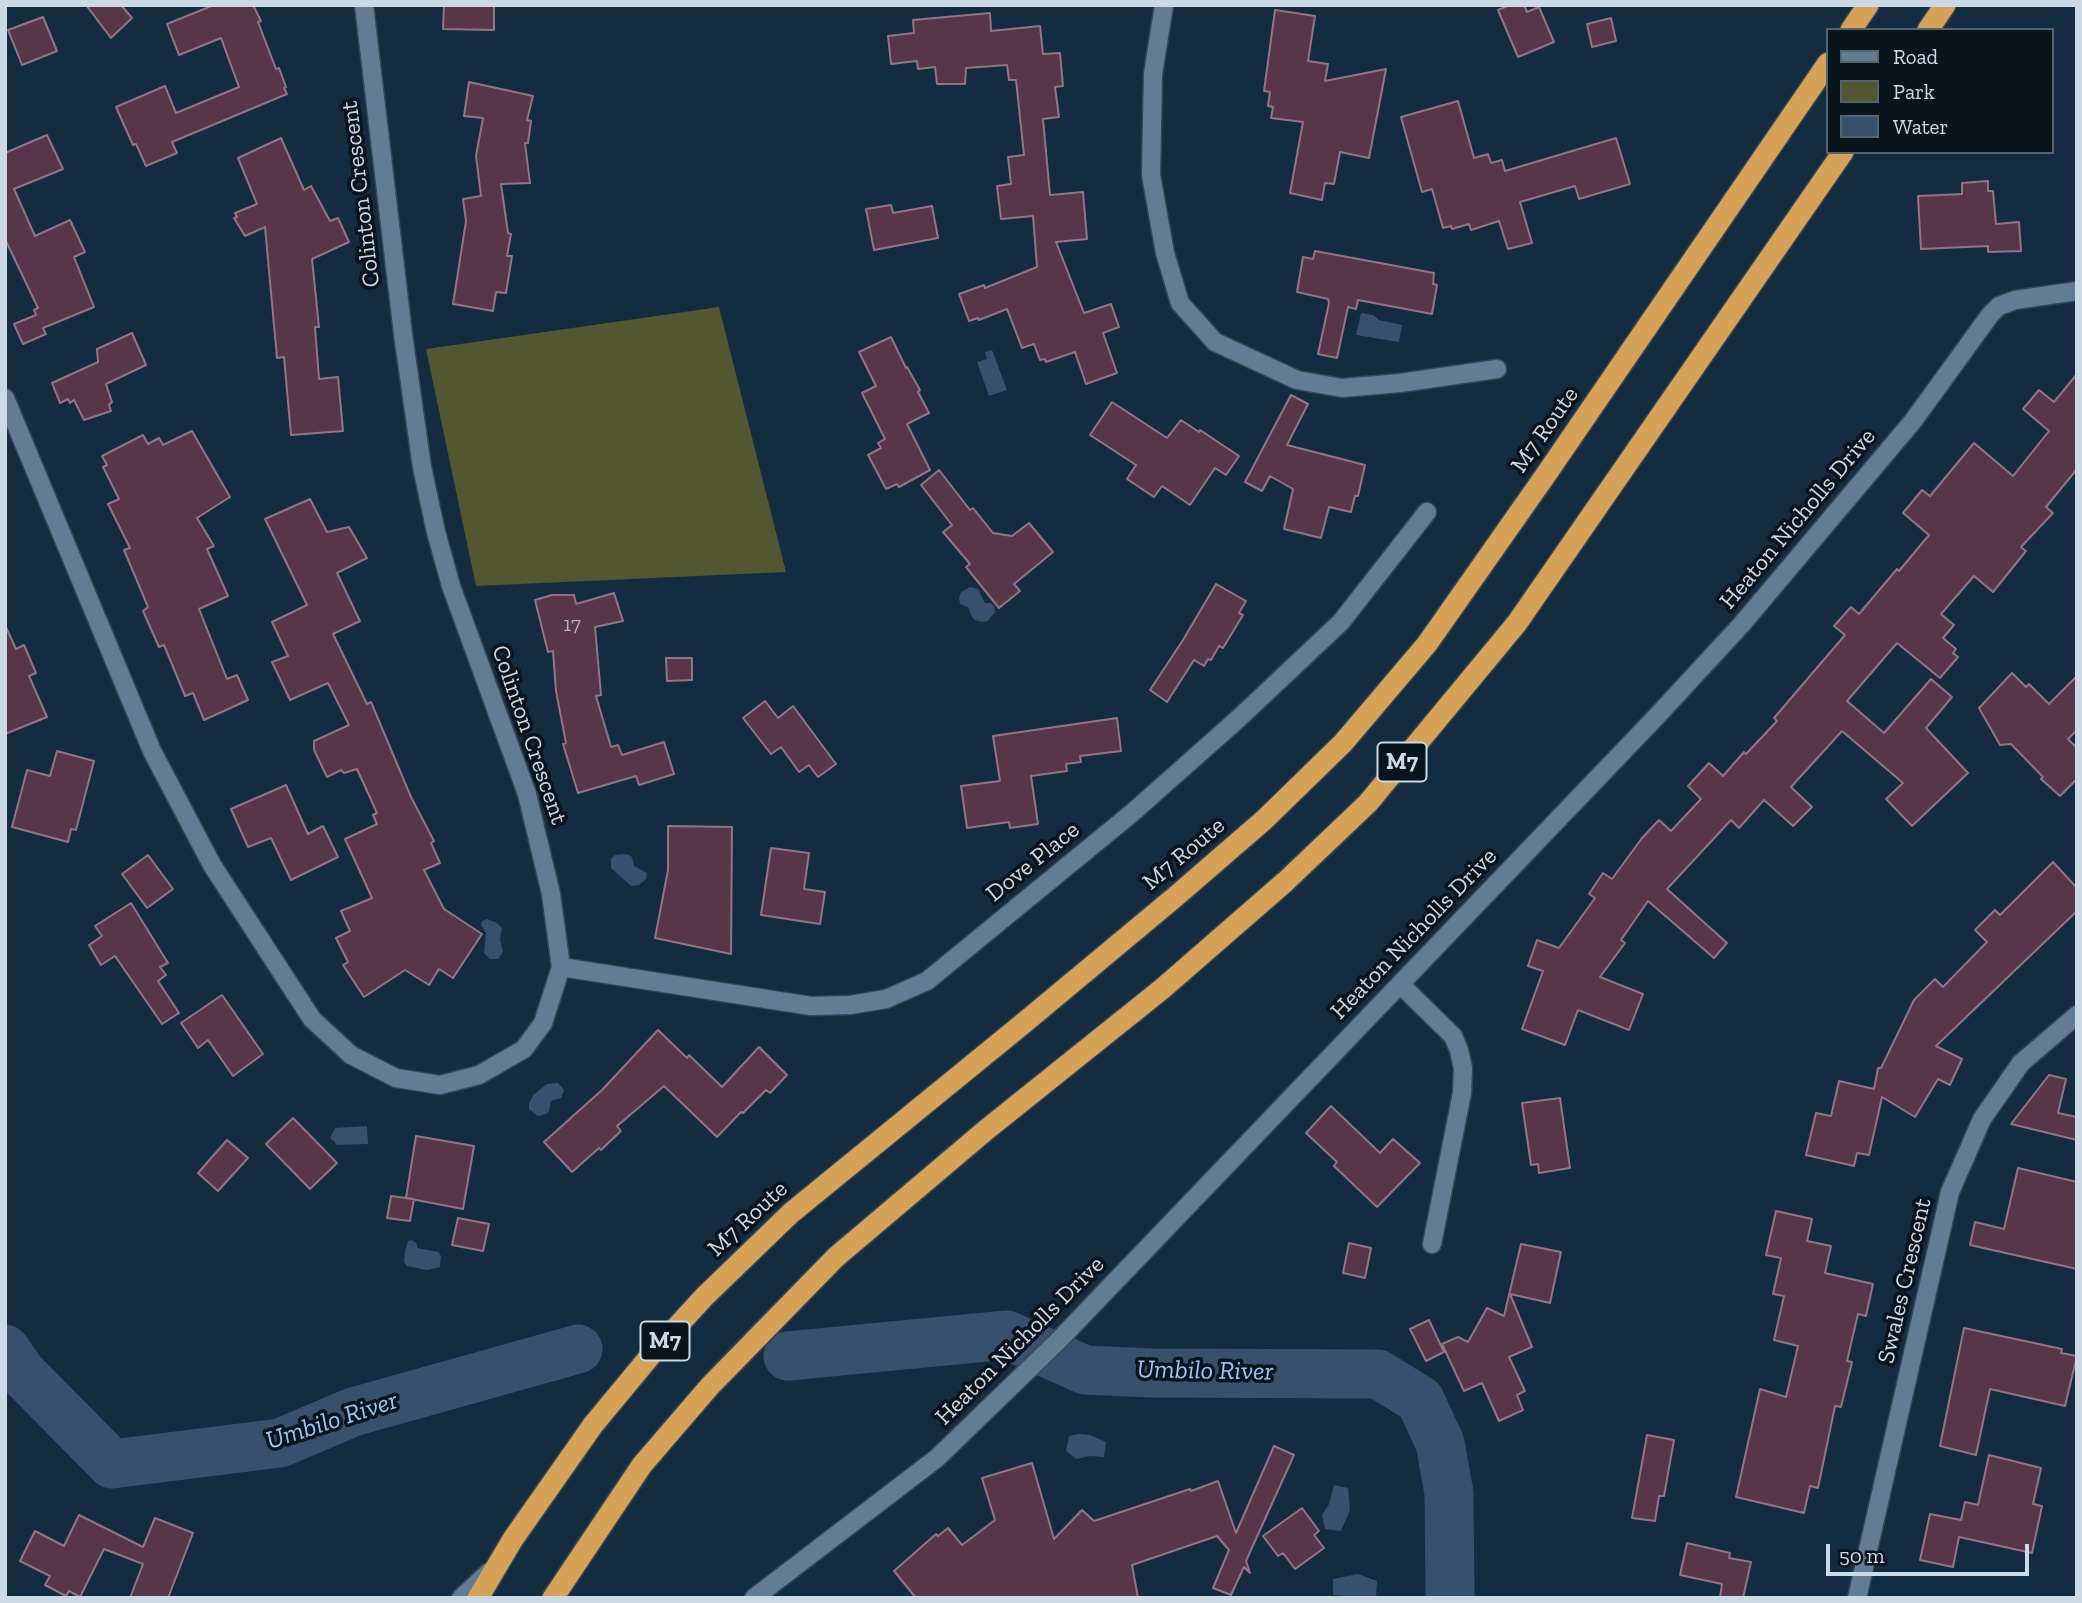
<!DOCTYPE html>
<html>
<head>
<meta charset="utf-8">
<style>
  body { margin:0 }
  #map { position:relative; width:2082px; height:1603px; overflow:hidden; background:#142c3f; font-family:"Zilla Slab",serif }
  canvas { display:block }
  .frame { position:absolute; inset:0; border:7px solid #ccdae6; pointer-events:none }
  .legend { position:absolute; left:1826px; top:28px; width:228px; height:126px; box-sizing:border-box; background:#09141c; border:2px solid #57636d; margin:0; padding:9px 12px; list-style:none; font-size:21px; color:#ccdae6 }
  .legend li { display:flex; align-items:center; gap:14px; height:35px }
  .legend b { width:35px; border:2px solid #57636d }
  .scale { position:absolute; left:1826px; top:1544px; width:203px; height:32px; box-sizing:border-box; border:4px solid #ccdae6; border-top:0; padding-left:9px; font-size:21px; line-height:24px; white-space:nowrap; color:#ccdae6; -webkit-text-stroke:5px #09141c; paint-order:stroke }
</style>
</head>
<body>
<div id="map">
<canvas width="2082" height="1603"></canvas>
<div class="frame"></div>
<ul class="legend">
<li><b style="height:9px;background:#627d93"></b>Road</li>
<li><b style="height:19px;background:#525631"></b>Park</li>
<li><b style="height:19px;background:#37506d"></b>Water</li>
</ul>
<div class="scale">50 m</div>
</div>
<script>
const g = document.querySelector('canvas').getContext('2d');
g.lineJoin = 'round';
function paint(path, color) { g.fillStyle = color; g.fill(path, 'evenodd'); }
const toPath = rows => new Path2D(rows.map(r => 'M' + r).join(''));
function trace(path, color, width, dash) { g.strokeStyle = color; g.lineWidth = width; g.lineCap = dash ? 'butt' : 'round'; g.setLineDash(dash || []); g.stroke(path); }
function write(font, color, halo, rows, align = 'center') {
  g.font = font + ' "Zilla Slab",serif'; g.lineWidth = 7; g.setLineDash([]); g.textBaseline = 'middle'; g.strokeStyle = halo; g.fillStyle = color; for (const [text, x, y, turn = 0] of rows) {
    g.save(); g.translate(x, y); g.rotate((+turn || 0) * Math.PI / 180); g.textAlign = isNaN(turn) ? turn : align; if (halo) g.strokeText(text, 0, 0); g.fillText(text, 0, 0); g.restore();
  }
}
paint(toPath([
  [719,307,786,572,476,586,426,349]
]), '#525631');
paint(toPath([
  [1361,313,1373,315,1379,320,1402,325,1399,342,1356,335],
  [992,350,1007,390,989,396,977,362,987,359,985,352],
  [970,587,978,589,985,603,991,603,994,606,995,612,988,621,982,622,975,620,972,617,968,607,960,604,959,597,961,592],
  [623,854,629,855,632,857,634,866,647,873,646,879,639,885,631,886,611,868,611,859,615,855],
  [487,919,497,923,502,928,500,939,503,952,498,959,490,959,484,953,486,933,481,925,482,921],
  [558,1083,564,1090,561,1098,551,1101,549,1111,546,1114,538,1116,534,1113,529,1109,529,1104,533,1095,547,1084],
  [367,1126,368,1144,336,1145,335,1142,330,1138,335,1128],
  [412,1240,417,1244,417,1248,438,1252,441,1256,440,1267,427,1270,407,1266,404,1262,405,1250,408,1241],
  [1079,1434,1090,1435,1106,1442,1104,1457,1090,1456,1076,1459,1066,1451,1069,1436],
  [1334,1485,1348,1488,1350,1510,1341,1531,1325,1529,1322,1515,1329,1504],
  [1358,1574,1377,1581,1376,1598,1333,1595,1333,1579]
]), '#37506d');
trace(toPath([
  [5,1349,21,1372,112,1464,280,1443,353,1412,578,1349],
  [788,1356,1007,1335,1085,1370,1151,1373,1378,1374,1420,1400,1440,1443,1449,1493,1450,1598]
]), '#37506d', 49);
const building = toPath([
  [86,5,121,5,132,18,111,38,86,5],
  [214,5,253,5,261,21,258,22,276,69,279,68,286,87,284,88,287,94,172,142,177,153,146,166,136,144,133,145,116,107,165,86,176,113,239,87,221,38,179,55,167,24,214,5],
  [444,5,494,5,494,30,443,29,444,5],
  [1510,5,1524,5,1527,12,1539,7,1554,42,1518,57,1498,10,1510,5],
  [1275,10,1315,16,1308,61,1328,64,1325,81,1386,69,1369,158,1340,152,1334,184,1325,183,1322,200,1290,193,1303,122,1271,118,1273,107,1268,106,1270,92,1264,91,1275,10],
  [990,13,991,31,1040,26,1043,54,1060,53,1063,86,1055,87,1059,117,1043,119,1050,195,1083,192,1087,239,1056,242,1084,313,1111,304,1119,327,1103,333,1117,373,1086,384,1075,352,1046,362,1045,359,1040,360,1034,344,1022,348,1007,309,979,320,978,318,969,321,959,294,984,285,985,288,1037,267,1033,216,1001,219,997,186,1011,184,1008,157,1024,155,1016,80,1009,80,1007,65,966,68,965,84,937,84,935,67,918,69,917,61,891,64,888,36,914,33,913,20,990,13],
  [43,17,57,51,22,65,8,30,43,17],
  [1611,18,1616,41,1592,47,1587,24,1611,18],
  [469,82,533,96,527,120,531,121,528,143,525,143,530,183,501,184,508,233,511,234,507,256,512,256,506,293,496,292,493,311,453,304,466,221,463,199,481,196,476,156,483,118,464,116,469,82],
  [1458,101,1474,158,1488,154,1491,163,1502,160,1505,171,1616,138,1630,184,1579,199,1575,186,1520,202,1532,243,1508,249,1499,221,1471,230,1469,224,1452,229,1451,226,1443,228,1432,189,1422,192,1401,117,1458,101],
  [47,135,63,169,14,189,35,236,70,220,85,252,74,257,94,307,43,328,46,334,23,344,14,324,36,315,34,310,38,308,5,239,5,153,47,135],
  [281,138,304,190,311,186,330,221,338,218,349,242,312,259,319,327,315,327,319,379,338,377,343,431,291,435,284,357,277,358,265,227,245,236,234,218,237,217,235,213,257,204,238,158,281,138],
  [1988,181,1988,191,1993,191,1996,224,2019,222,2021,251,1988,252,1988,246,1921,249,1918,196,1962,194,1962,183,1988,181],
  [891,205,893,213,932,206,938,238,874,250,866,209,891,205],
  [1315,251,1434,273,1433,284,1437,285,1432,314,1358,300,1356,309,1348,307,1337,358,1318,354,1329,303,1328,299,1297,292,1303,257,1313,259,1315,251],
  [132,333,146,365,106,384,112,402,109,405,111,411,84,420,74,400,70,403,68,399,60,403,52,383,98,362,97,349,132,333],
  [891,337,906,368,907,367,920,390,918,392,929,413,907,424,930,470,899,487,897,484,886,489,868,455,881,448,878,443,885,439,862,393,876,386,859,352,891,337],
  [2077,374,2077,469,2046,507,2053,513,2021,547,2026,551,1993,592,1974,576,1941,614,1954,625,1943,638,1956,649,1953,653,1958,657,1940,678,1897,643,1847,701,1884,733,1931,679,1952,697,1926,728,1968,773,1912,826,1886,799,1903,783,1842,731,1791,787,1812,807,1793,826,1764,800,1739,828,1731,820,1667,889,1727,943,1714,958,1648,901,1621,940,1625,943,1600,977,1643,994,1629,1030,1578,1010,1565,1045,1522,1029,1543,971,1528,966,1537,940,1559,948,1595,898,1589,894,1603,873,1612,879,1642,838,1659,820,1671,831,1701,799,1688,786,1709,763,1723,776,1744,752,1746,754,1777,721,1774,718,1845,635,1834,626,1851,607,1859,614,1897,569,1899,571,1929,535,1903,513,1922,490,1930,496,1974,443,2013,476,2049,431,2023,409,2039,390,2054,402,2077,374],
  [1291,395,1308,404,1287,445,1365,465,1358,496,1355,496,1351,512,1329,507,1321,538,1284,529,1293,489,1270,476,1262,491,1245,482,1291,395],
  [1112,402,1167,438,1181,420,1199,432,1200,430,1239,456,1226,475,1215,468,1190,505,1162,486,1154,497,1127,479,1136,465,1090,435,1112,402],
  [192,431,230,497,197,518,214,546,207,549,228,596,199,609,227,679,237,675,248,700,204,720,193,693,185,696,164,645,159,647,143,611,148,607,124,550,130,548,108,504,119,499,103,467,107,465,102,456,143,435,148,444,159,438,163,445,192,431],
  [939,470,970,510,973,508,993,533,1012,536,1029,523,1053,552,1014,584,1020,591,999,608,966,567,970,564,943,532,952,525,921,485,939,470],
  [310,499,327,532,349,527,367,558,337,573,360,621,333,634,367,704,371,702,411,797,434,841,431,843,440,863,424,870,444,909,482,934,453,978,439,969,429,985,405,970,364,997,343,965,348,962,336,938,350,931,341,911,372,898,345,839,377,824,373,815,377,813,357,769,344,773,341,770,327,777,314,750,314,741,349,725,328,683,290,700,272,662,288,656,272,622,307,605,265,519,310,499],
  [1216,584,1246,601,1239,613,1243,615,1223,648,1219,646,1211,660,1208,659,1204,666,1194,660,1167,702,1150,690,1183,640,1216,584],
  [614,593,623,621,595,627,601,695,596,696,611,747,618,745,622,755,664,742,674,774,639,785,636,776,578,793,563,744,566,743,556,691,553,651,548,652,535,600,552,595,574,595,576,604,614,593],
  [5,625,16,649,24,645,36,673,29,676,47,717,5,734,5,625],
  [666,658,692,658,692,680,667,681,666,658],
  [2012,673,2026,687,2029,684,2049,704,2077,676,2077,730,2068,739,2077,748,2077,779,2060,796,2041,779,2043,777,2011,744,2000,745,1979,708,2012,673],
  [765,701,778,718,793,706,836,764,818,777,809,765,799,772,781,747,771,754,743,718,765,701],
  [1117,718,1121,751,1080,756,1081,762,1066,764,1067,771,1031,776,1038,824,1010,828,1009,822,967,828,961,786,1000,781,993,736,1117,718],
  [57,751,94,761,76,830,71,829,68,842,12,827,27,770,50,776,57,751],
  [286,785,308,834,323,826,338,857,291,880,271,838,248,847,231,809,286,785],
  [668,826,732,827,731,954,655,938,668,870,668,826],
  [771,848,809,853,804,889,825,892,820,924,761,915,771,848],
  [148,855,173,889,147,908,122,874,148,855],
  [2053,862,2077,888,2077,911,1936,1046,1962,1059,1950,1085,1938,1079,1915,1117,1882,1097,1869,1155,1857,1153,1854,1166,1806,1155,1816,1113,1831,1116,1839,1081,1874,1089,1878,1068,1881,1068,1914,1000,1935,979,1943,987,1987,942,1975,930,1995,910,2000,915,2053,862],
  [131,903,168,963,160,967,166,975,158,981,179,1013,162,1024,115,956,101,965,89,945,102,936,95,926,131,903],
  [222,995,263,1054,233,1076,208,1040,198,1048,181,1023,222,995],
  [658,1030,687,1058,689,1055,722,1087,759,1047,787,1075,770,1093,766,1090,743,1113,741,1112,717,1137,664,1086,617,1126,621,1131,601,1150,599,1148,572,1172,544,1142,602,1090,658,1030],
  [2049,1075,2066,1079,2058,1113,2077,1117,2077,1140,2011,1124,2049,1075],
  [1560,1098,1570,1168,1539,1173,1538,1164,1531,1165,1522,1103,1560,1098],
  [1331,1106,1380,1153,1393,1139,1420,1163,1377,1207,1334,1166,1337,1162,1306,1133,1331,1106],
  [293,1118,337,1163,310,1189,266,1144,293,1118],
  [416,1136,474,1146,463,1209,406,1198,416,1136],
  [227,1140,248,1158,218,1191,198,1173,227,1140],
  [2018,1168,2077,1182,2077,1269,1970,1245,1975,1222,2004,1229,2018,1168],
  [391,1196,414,1199,410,1221,387,1218,391,1196],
  [1776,1211,1812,1219,1807,1241,1831,1246,1825,1273,1873,1284,1866,1316,1858,1314,1847,1361,1852,1362,1841,1407,1835,1406,1818,1488,1810,1486,1804,1513,1736,1497,1760,1389,1786,1397,1798,1346,1774,1340,1784,1296,1773,1294,1781,1258,1766,1255,1776,1211],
  [458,1218,489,1224,483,1251,452,1245,458,1218],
  [1349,1243,1371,1248,1365,1278,1343,1273,1349,1243],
  [1521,1244,1561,1252,1550,1303,1510,1294,1532,1347,1509,1357,1525,1391,1517,1395,1523,1410,1499,1421,1482,1383,1464,1391,1442,1344,1458,1337,1468,1342,1487,1308,1504,1316,1521,1244],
  [1429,1320,1444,1352,1426,1361,1410,1329,1429,1320],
  [1964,1328,2062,1349,2061,1353,2077,1356,2065,1406,1990,1389,1976,1455,1940,1446,1964,1328],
  [1647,1435,1674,1440,1664,1496,1659,1496,1655,1521,1632,1518,1647,1435],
  [1274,1446,1294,1455,1246,1561,1250,1573,1244,1567,1231,1595,1213,1588,1229,1550,1217,1536,1132,1565,1138,1598,916,1598,894,1571,936,1534,938,1536,948,1528,962,1545,995,1520,982,1478,1032,1463,1054,1539,1082,1510,1094,1521,1190,1489,1191,1491,1218,1481,1236,1533,1274,1446],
  [1989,1455,2041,1468,2033,1504,2042,1506,2032,1553,1959,1537,1953,1567,1920,1560,1930,1514,1961,1520,1965,1502,1978,1505,1989,1455],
  [1302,1508,1319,1531,1314,1535,1324,1548,1295,1569,1283,1553,1278,1556,1263,1536,1302,1508],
  [79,1515,143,1547,155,1518,193,1533,168,1598,130,1598,143,1564,104,1549,80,1597,69,1591,66,1596,45,1585,50,1576,20,1561,35,1531,64,1546,79,1515],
  [1687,1543,1730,1553,1729,1558,1751,1562,1743,1598,1720,1598,1722,1584,1680,1575,1687,1543]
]);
paint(building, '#58364a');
trace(building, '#937486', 2);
const street = toPath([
  [1164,5,1153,74,1151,175,1165,253,1180,303,1215,342,1297,380,1342,388,1400,383,1497,369],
  [5,398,152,751,212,865,312,1019,351,1055,396,1078,440,1085,479,1075,524,1049,543,1023,561,967,551,894,527,794,451,586,436,532,422,467,403,334,364,5],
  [561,967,811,1006,850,1005,886,999,927,981,1132,813,1238,719,1341,622,1427,512],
  [1400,984,1453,1036,1459,1050,1463,1068,1462,1093,1432,1244],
  [461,1598,489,1572],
  [754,1598,937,1458,1059,1340,1657,716,1742,624,1913,421,1990,315,1999,306,2015,300,2077,291],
  [1857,1598,1950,1192,1982,1119,2021,1063,2077,1015]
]);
const highway = toPath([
  [1851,30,1868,5],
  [1928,30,1945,5],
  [478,1598,513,1539,593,1425,651,1355,704,1297,791,1213,1025,1022,1175,897,1264,820,1343,743,1427,644,1545,476,1828,63],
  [553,1598,642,1465,710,1386,836,1257,986,1130,1162,989,1286,881,1368,803,1517,623,1843,152]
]);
trace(street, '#354757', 21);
trace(highway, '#354757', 24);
trace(street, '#627d93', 18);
trace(highway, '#d5a257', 21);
write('21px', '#afb1bf', null, [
  ["17",572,625]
]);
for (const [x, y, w] of [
  [1402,762,49],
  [665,1341,49]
]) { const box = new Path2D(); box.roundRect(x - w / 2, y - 19.5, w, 39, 5); g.fillStyle = '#09141c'; g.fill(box); trace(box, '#ccdae6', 2); }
write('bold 23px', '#ccdae6', null, [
  ["M7",1402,762],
  ["M7",665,1341]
]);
write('24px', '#ccdae6', '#09141c', [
  ["Colinton Crescent",361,194,-97],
  ["M7 Route",1545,430,-55],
  ["Heaton Nicholls Drive",1798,519,-50],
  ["Colinton Crescent",529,735,71],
  ["M7 Route",1184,854,-40],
  ["Dove Place",1033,862,-39],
  ["Heaton Nicholls Drive",1414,934,-46],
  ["M7 Route",748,1219,-43],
  ["Swales Crescent",1905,1281,-77],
  ["Heaton Nicholls Drive",1020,1341,-45]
]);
write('italic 26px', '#99c7fa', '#09141c', [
  ["Umbilo River",1205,1371,1],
  ["Umbilo River",332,1421,-18]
]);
</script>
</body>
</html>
